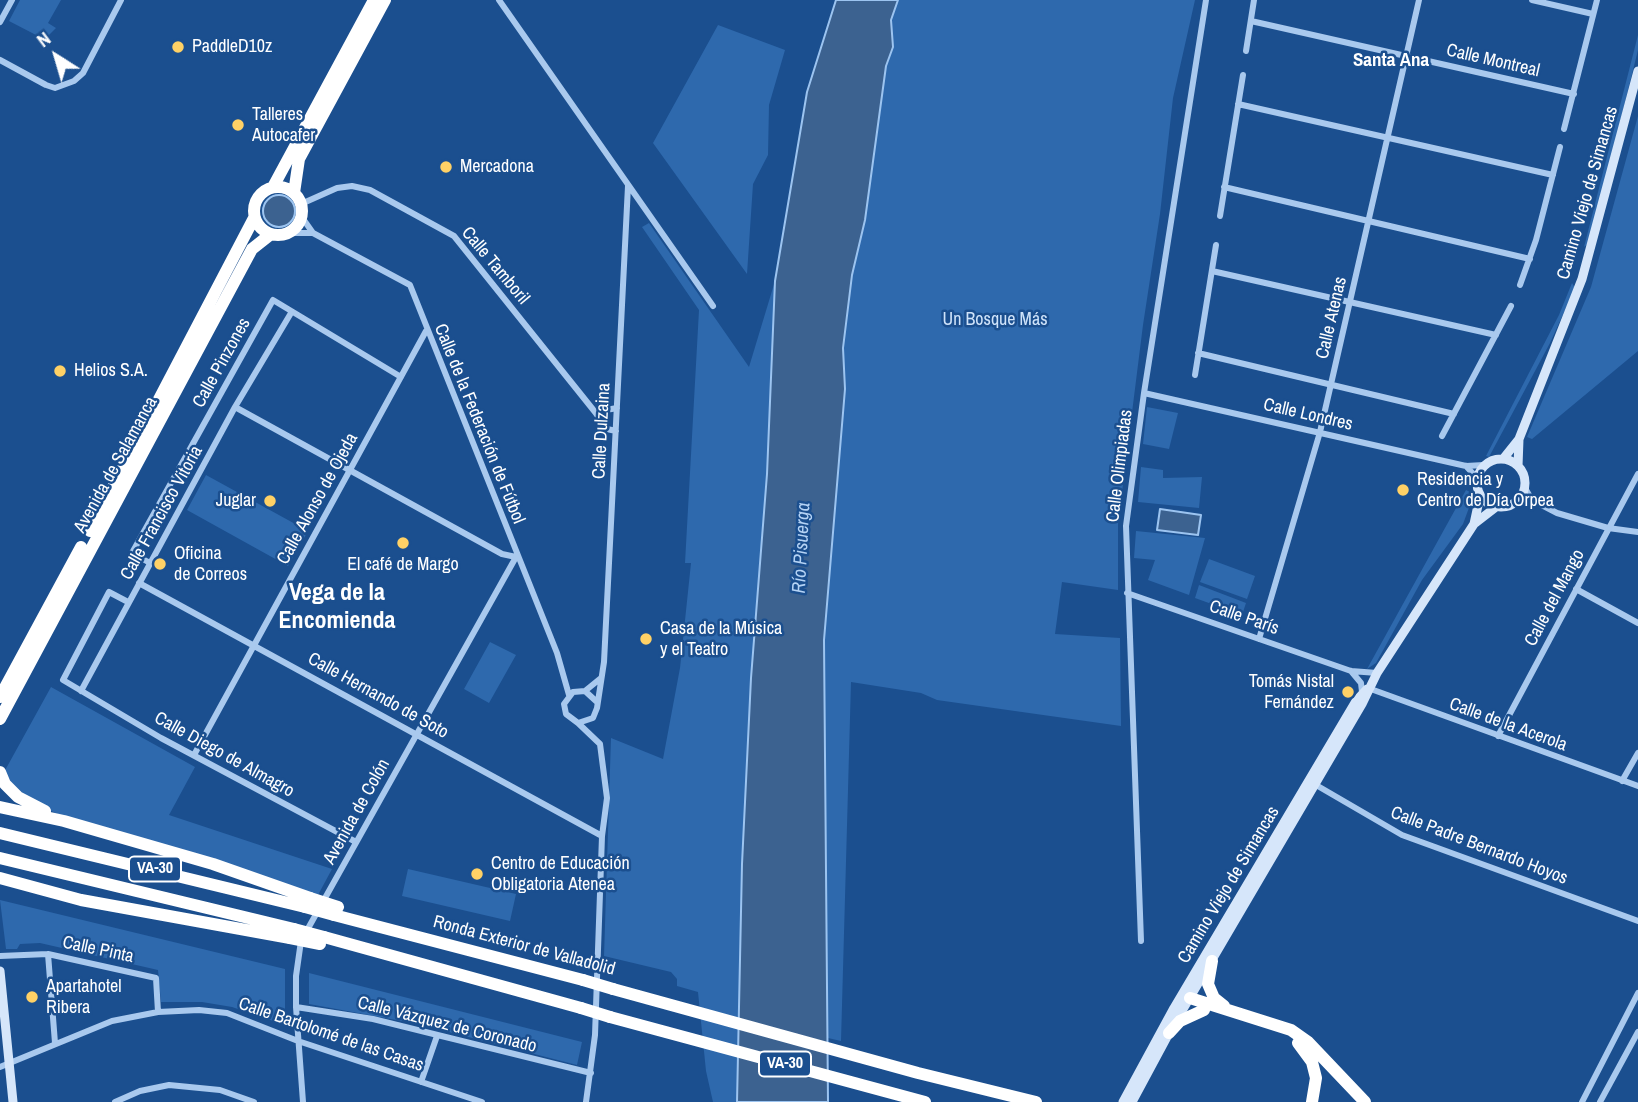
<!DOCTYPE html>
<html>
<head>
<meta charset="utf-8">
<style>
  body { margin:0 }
  #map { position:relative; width:1638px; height:1102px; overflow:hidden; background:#1b4f8f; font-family:"Archivo Narrow",sans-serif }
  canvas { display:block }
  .north { position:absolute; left:21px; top:21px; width:70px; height:70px; -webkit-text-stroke:5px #1b4f8f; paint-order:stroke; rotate:323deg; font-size:19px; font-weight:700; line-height:28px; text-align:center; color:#fff }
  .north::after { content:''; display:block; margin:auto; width:24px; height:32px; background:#fff; clip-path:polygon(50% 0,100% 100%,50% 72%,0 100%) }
</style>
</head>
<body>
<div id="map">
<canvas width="1638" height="1102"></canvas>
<div class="north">N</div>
</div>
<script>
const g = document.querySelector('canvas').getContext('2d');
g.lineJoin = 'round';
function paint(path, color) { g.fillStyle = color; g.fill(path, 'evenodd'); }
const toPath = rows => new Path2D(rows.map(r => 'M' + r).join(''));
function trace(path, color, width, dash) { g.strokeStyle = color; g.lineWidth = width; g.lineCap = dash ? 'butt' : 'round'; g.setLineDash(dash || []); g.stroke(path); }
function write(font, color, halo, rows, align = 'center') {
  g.font = font + ' "Archivo Narrow",sans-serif'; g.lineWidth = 5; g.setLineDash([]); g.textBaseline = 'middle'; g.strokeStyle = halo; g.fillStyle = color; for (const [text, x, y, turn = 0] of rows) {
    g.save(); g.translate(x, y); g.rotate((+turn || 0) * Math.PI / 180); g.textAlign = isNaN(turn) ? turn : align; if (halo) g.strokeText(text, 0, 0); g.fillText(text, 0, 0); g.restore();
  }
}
paint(toPath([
  [20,0,61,0,48,23,56,28,48,36,36,35,9,21],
  [898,0,1195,0,1173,98,1160,214,1143,325,1118,524,1118,590,1062,582,1055,634,1120,638,1121,726,937,700,921,693,851,682,841,1041,828,1038,824,635,845,389,843,348,852,275,865,220,886,66,893,47,891,20],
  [718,25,785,50,769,105,768,155,753,184,747,274,653,143],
  [1638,35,1638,50,1604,186,1589,243,1584,247],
  [1638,116,1638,351,1532,439,1527,437,1591,287],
  [649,223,749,367,775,281,767,474,751,678,742,864,737,1102,713,1102,706,1071,698,992,677,986,677,979,671,972,604,956,611,738,663,759,680,668,691,563,685,563,699,310,642,227],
  [1572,283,1575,288,1550,343,1489,457,1486,456,1559,315],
  [1147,407,1178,413,1169,449,1143,444],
  [1141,467,1163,470,1163,478,1202,477,1199,508,1138,502],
  [206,475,308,531,288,566,187,510],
  [1466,490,1470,492,1470,505,1463,524,1422,580,1376,663,1367,669],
  [1136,531,1205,538,1189,595,1148,580,1155,560,1134,558],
  [1209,559,1255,576,1247,599,1200,582],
  [1199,585,1246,603,1242,615,1195,598],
  [490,642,516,655,489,703,464,689],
  [51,687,195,767,169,815,332,869,318,895,66,818,32,802,3,774],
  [408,869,516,894,510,921,402,896],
  [0,900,285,969,285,1025,232,1007,202,1002,161,1002,158,970,40,943,20,944,17,949,6,949],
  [309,973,582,1042,577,1065,418,1024,309,1004]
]), '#2e69ad');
const water = toPath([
  [836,0,898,0,891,20,893,47,886,66,865,220,852,275,843,348,845,389,824,640,828,1102,737,1102,742,864,751,678,767,474,775,281,807,92,836,0],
  '263 211a16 16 0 1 1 32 0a16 16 0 1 1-32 0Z',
  [1160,509,1201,515,1198,535,1157,530,1160,509]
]);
paint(water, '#3c6290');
trace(water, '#9cc4f0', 2);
trace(toPath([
  [499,0,713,306],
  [1532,0,1593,14],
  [1251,21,1574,94],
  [0,22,12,0],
  [1246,51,1254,0],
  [0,60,46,85,55,88,74,81,83,73,121,0],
  [1238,104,1553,175],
  [1564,129,1597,0],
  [1224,187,1530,259],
  [301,204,337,188,352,186,370,190,454,236,595,412,617,408],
  [301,216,313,233,410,285,557,653,569,695],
  [1220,216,1243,75],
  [288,233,313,233],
  [1212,271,1496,335],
  [1520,285,1536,240,1560,147],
  [1198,353,1454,414],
  [1195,375,1216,245],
  [1144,393,1466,466,1484,465],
  [235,407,502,554,516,557],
  [595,412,607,429,616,431],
  [1442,436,1511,306],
  [1466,466,1477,478],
  [1525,488,1532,500,1557,513,1608,528,1638,532],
  [1514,504,1532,500],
  [150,563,132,553,273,300,401,377],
  [139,583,602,836],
  [1576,589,1638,623],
  [1127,593,1351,671,1377,673],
  [128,602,109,592,63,680,161,738,356,842],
  [1259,639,1320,432,1419,0],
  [1351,671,1361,683,1362,692],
  [1368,688,1638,786],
  [81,691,235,407,291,313],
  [585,691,601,678],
  [597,702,585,691,573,692,564,704,566,714,578,723,593,718,597,708,604,662,628,186],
  [578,723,600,744,607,798,602,836,595,1035,586,1102],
  [1498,736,1638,474],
  [194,755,426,331],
  [1622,781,1638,753],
  [1316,785,1402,835,1638,921],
  [1141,941,1126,526,1144,393,1206,0],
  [48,954,55,1043],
  [0,956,48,954,156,978,158,1012],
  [296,1007,373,1019,591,1073],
  [0,1067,112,1021,158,1012,199,1010,227,1013,298,1041,482,1102],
  [421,1082,437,1036],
  [115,1102,140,1091,169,1085,220,1090,254,1102],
  [303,1102,296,1007,296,976,301,941,516,557],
  [1582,1102,1638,993],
  [1600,1102,1638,1032]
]), '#a9c9ee', 6);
trace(toPath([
  '1477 483a24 24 0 1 1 48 0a24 24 0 1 1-48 0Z',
  [1503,459,1519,439,1582,279,1638,71],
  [1518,466,1519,439],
  [1474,524,1480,496],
  [0,971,13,1102],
  [1123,1102,1174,1008,1356,701,1367,689],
  [1132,1102,1169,1033,1362,704,1377,673,1474,524,1496,507]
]), '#d6e6fa', 9);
trace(toPath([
  [273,187,374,0],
  '254 211a24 24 0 1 1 48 0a24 24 0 1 1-48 0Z',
  [294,193,299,159,385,0],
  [90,531,254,218],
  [0,697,81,547],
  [0,719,252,249,271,234],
  [0,772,5,784,18,797,45,811],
  [0,807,64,821,213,864,310,898],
  [0,833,305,907],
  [0,858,294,929],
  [0,878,81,900,290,938],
  [334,915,583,980],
  [324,937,581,1008],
  [1212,961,1208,984,1214,998,1224,1006],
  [613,989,918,1073,1036,1102],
  [1190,998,1291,1030,1308,1042,1365,1102],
  [610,1017,925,1102],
  [1169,1033,1180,1021,1204,1010],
  [1298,1043,1312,1062,1316,1078,1312,1102]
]), '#fff', 12);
trace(toPath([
  [310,898,338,907],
  [305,907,334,915],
  [294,929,324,937],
  [290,938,320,944],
  [583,980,613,989],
  [581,1008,610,1017]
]), '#fff', 12);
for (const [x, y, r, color] of [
  [178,47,7,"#ffd166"],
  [238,125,7,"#ffd166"],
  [446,167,7,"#ffd166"],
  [60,371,7,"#ffd166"],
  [1403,490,7,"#ffd166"],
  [270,501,7,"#ffd166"],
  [403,543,7,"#ffd166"],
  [160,564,7,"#ffd166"],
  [646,639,7,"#ffd166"],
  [1348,692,7,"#ffd166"],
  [477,874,7,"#ffd166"],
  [32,997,7,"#ffd166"]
]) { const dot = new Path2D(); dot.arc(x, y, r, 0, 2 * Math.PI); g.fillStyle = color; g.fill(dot); trace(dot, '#1b4f8f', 2.5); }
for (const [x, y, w] of [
  [155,869,52],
  [785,1064,52]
]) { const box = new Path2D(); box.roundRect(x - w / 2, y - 12.5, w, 25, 5); g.fillStyle = '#1b4f8f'; g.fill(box); trace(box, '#fff', 2); }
write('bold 16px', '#fff', null, [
  ["VA-30",155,869],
  ["VA-30",785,1064]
]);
write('18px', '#fff', '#1b4f8f', [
  ["PaddleD10z",192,47],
  ["Talleres",252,115],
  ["Autocafer",252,136],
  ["Mercadona",460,167],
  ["Helios S.A.",74,371],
  ["Residencia y",1417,480],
  ["Centro de Día Orpea",1417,501],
  ["Juglar",256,501,"right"],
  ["Oficina",174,554],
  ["de Correos",174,575],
  ["El café de Margo",403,565,"center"],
  ["Casa de la Música",660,629],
  ["y el Teatro",660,650],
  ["Tomás Nistal",1334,682,"right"],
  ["Fernández",1334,703,"right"],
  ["Centro de Educación",491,864],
  ["Obligatoria Atenea",491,885],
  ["Apartahotel",46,987],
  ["Ribera",46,1008]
], 'left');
write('18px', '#fff', '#1b4f8f', [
  ["Calle Montreal",1493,61,13],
  ["Camino Viejo de Simancas",1588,193,-74],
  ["Calle Tamboril",495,266,50],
  ["Calle Atenas",1332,318,-77],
  ["Calle Pinzones",222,363,-61],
  ["Calle Londres",1308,415,13],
  ["Calle de la Federación de Fútbol",479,424,68],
  ["Calle Dulzaina",602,431,-87],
  ["Avenida de Salamanca",116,465,-61],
  ["Calle Olimpiadas",1120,466,-83],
  ["Calle Alonso de Ojeda",318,499,-61],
  ["Calle Francisco Vitoria",162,513,-61],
  ["Calle del Mango",1555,598,-62],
  ["Calle París",1244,618,19],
  ["Calle Hernando de Soto",378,696,29],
  ["Calle de la Acerola",1508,725,20],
  ["Calle Diego de Almagro",224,755,29],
  ["Avenida de Colón",357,812,-61],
  ["Calle Padre Bernardo Hoyos",1479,846,21],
  ["Camino Viejo de Simancas",1229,885,-59],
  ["Ronda Exterior de Valladolid",524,946,15],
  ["Calle Pinta",98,950,12],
  ["Calle Vázquez de Coronado",447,1025,14],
  ["Calle Bartolomé de las Casas",331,1035,19]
]);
write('18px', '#cfe3fa', '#1b4f8f', [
  ["Un Bosque Más",995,320]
]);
write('bold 19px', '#fff', '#1b4f8f', [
  ["Santa Ana",1391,61]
]);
write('italic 19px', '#b5d3f5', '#1b4f8f', [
  ["Río Pisuerga",802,548,-87]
]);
write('bold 24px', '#fff', '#1b4f8f', [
  ["Vega de la",337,594],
  ["Encomienda",337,622]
]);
</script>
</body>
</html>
